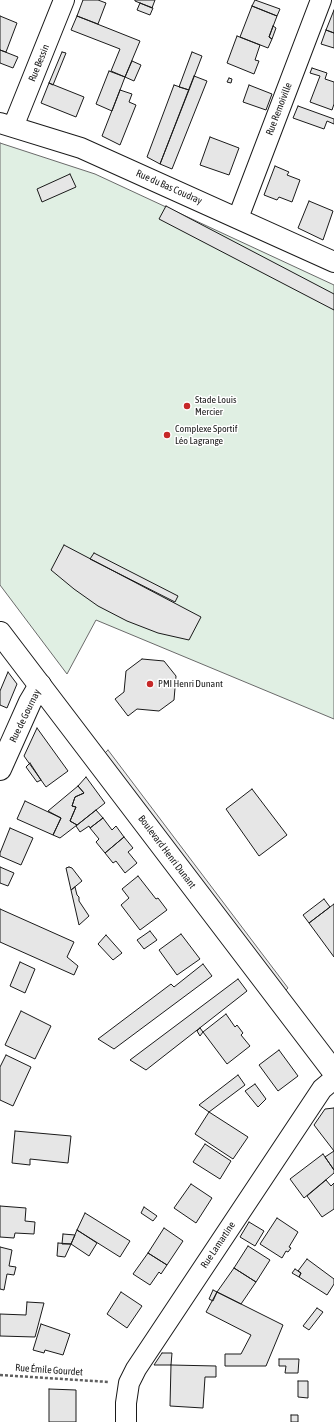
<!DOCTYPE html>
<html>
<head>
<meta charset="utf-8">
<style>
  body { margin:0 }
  canvas { display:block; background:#fff }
</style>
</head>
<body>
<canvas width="334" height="1422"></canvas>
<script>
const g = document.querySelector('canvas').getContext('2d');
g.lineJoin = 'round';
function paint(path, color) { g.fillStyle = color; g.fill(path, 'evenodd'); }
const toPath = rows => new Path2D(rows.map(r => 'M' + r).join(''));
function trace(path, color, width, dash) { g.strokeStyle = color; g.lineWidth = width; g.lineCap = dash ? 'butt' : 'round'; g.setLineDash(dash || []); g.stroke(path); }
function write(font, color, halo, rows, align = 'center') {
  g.font = font + ' "Asap Condensed",sans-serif'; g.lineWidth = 3; g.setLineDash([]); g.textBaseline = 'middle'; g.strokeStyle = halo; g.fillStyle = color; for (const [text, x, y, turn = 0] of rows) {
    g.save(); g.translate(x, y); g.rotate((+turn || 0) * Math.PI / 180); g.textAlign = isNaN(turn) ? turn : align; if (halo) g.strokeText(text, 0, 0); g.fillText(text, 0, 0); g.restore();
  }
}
const green = toPath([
  [0,143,95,174,334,285,334,719,96,620,67,674,0,585,0,143]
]);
paint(green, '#e0efe3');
trace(green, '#6a6a6a', 1);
const parking = toPath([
  [108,750,288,988,283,993,103,755,108,750]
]);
paint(parking, '#ededed');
trace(parking, '#6a6a6a', 1);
const building = toPath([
  [83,0,98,0,106,3,98,24,77,16,83,0],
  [135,0,155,0,152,8,135,1,135,0],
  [255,0,280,9,277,16,252,6,255,0],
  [140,3,153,8,150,15,137,10,140,3],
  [252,6,277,16,269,37,272,39,268,48,240,37,252,6],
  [334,10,334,33,326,30,334,10],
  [0,16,17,23,6,52,0,50,0,16],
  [77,16,140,41,125,77,111,71,120,49,71,30,77,16],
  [273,26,276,28,272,39,269,37,273,26],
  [326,30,334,33,334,48,321,44,326,30],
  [237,36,260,45,255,60,259,61,254,74,227,63,237,36],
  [0,50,18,57,13,68,0,63,0,50],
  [62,52,66,53,53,85,49,83,62,52],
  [192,52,202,56,189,90,179,87,192,52],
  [132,61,141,65,134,81,125,77,132,61],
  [312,68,327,73,325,79,334,82,334,104,332,110,310,102,320,76,310,73,312,68],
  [109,71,125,77,112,111,96,104,109,71],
  [194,76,207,81,172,169,160,164,194,76],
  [229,78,232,79,231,83,227,82,229,78],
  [49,83,84,97,76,117,41,103,49,83],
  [174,85,189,90,160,164,147,157,174,85],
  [249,85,272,94,266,110,243,102,249,85],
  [120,90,132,94,129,102,136,105,120,145,102,136,120,90],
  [298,106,334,119,334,124,327,121,324,129,293,118,298,106],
  [210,137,239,148,229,175,200,165,210,137],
  [275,166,289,172,287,175,300,180,292,202,279,197,277,200,264,195,275,166],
  [70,174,76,187,42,202,37,189,70,174],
  [309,201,333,211,323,240,298,228,309,201],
  [166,206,334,294,334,310,159,219,166,206],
  [64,545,201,617,189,640,158,633,127,621,98,606,74,589,51,570,64,545],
  [94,553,178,596,175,602,90,559,94,553],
  [142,659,164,661,176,676,174,700,159,711,137,709,128,716,115,699,124,692,126,671,142,659],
  [8,672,17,684,7,708,0,705,0,691,8,672],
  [37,728,68,771,46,787,24,756,37,728],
  [30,763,41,780,37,782,26,767,30,763],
  [86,777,105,803,77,825,70,821,76,807,72,806,75,797,84,793,78,786,86,777],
  [78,786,84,793,75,797,72,806,76,807,70,821,77,825,60,838,53,835,61,818,48,811,78,786],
  [252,789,287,835,259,856,226,809,252,789],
  [25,801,61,818,53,835,17,819,25,801],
  [96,810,103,818,90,828,89,826,80,832,76,826,96,810],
  [103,818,112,830,116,826,124,837,105,853,96,842,99,839,90,828,103,818],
  [10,828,33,838,21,865,0,856,0,853,10,828],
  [124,837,133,848,128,852,137,863,125,873,116,861,113,863,105,853,124,837],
  [0,867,14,873,8,886,0,883,0,867],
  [69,867,72,868,82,881,71,890,66,868,69,867],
  [138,876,156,899,158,898,167,910,140,930,121,905,129,898,122,889,138,876],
  [75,887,77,895,79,897,79,901,89,916,79,925,71,890,75,887],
  [324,899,330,907,309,923,303,915,324,899],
  [334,904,334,957,309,923,334,904],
  [0,909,74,942,67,957,78,966,74,975,0,942,0,909],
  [150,931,157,940,144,949,137,940,150,931],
  [181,934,200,959,177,975,159,950,181,934],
  [106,935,122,953,113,960,98,944,106,935],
  [20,962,35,969,25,993,10,986,20,962],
  [203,964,212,976,114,1049,98,1039,171,984,174,987,203,964],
  [238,979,247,991,146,1070,130,1060,238,979],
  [21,1011,51,1026,35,1059,5,1045,21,1011],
  [226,1014,235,1027,237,1025,243,1033,241,1035,250,1046,227,1064,203,1032,226,1014],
  [200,1028,203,1032,200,1036,197,1031,200,1028],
  [279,1050,298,1076,278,1091,259,1065,279,1050],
  [6,1055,31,1067,13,1106,0,1100,0,1067,6,1055],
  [238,1075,245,1085,209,1112,199,1105,238,1075],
  [255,1084,266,1099,258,1107,245,1091,255,1084],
  [334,1108,334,1151,314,1125,325,1109,334,1108],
  [209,1112,248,1137,233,1159,195,1134,209,1112],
  [15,1131,71,1136,68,1163,30,1159,30,1165,12,1163,15,1131],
  [205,1144,231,1161,220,1179,193,1162,205,1144],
  [334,1151,334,1170,325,1157,334,1151],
  [323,1154,334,1170,334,1173,304,1198,290,1179,323,1154],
  [326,1180,331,1186,334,1183,334,1209,322,1217,307,1196,326,1180],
  [191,1184,212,1198,196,1223,174,1208,191,1184],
  [0,1206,26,1208,25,1221,35,1222,34,1234,15,1233,14,1238,0,1237,0,1206],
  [144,1207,157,1216,153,1221,141,1213,144,1207],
  [85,1213,130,1241,120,1257,77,1230,85,1213],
  [277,1218,298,1232,289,1247,291,1248,288,1252,286,1251,282,1258,260,1244,277,1218],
  [249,1222,264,1231,255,1246,240,1237,249,1222],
  [164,1228,183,1241,167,1265,148,1253,164,1228],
  [77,1230,97,1243,89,1256,71,1244,77,1230],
  [63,1234,75,1235,71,1244,62,1244,63,1234],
  [58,1243,71,1244,65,1257,57,1256,58,1243],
  [248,1246,270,1260,256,1282,234,1268,248,1246],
  [0,1247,12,1250,9,1266,16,1267,14,1275,7,1274,4,1290,0,1289,0,1247],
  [148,1253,167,1265,161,1274,159,1272,150,1285,133,1274,148,1253],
  [307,1259,334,1279,334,1284,327,1295,299,1277,301,1273,298,1271,307,1259],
  [234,1268,256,1282,241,1304,217,1292,234,1268],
  [295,1269,301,1273,299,1277,292,1273,295,1269],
  [213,1290,217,1292,213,1301,209,1299,213,1290],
  [121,1292,142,1306,127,1328,107,1314,121,1292],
  [217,1292,283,1325,266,1366,225,1366,225,1354,241,1354,251,1335,206,1312,217,1292],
  [27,1302,44,1303,35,1337,0,1336,0,1314,26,1315,27,1302],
  [317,1308,323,1312,309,1330,303,1326,317,1308],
  [41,1324,70,1334,63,1355,45,1350,44,1353,33,1350,41,1324],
  [162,1353,172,1353,171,1365,154,1365,162,1353],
  [279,1359,299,1359,298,1373,285,1373,286,1366,279,1366,279,1359],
  [171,1365,216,1366,216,1377,205,1377,203,1408,170,1406,171,1365],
  [298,1381,308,1381,308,1398,298,1397,298,1381],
  [49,1389,76,1390,76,1422,49,1422,49,1389],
  [291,1415,298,1415,298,1422,291,1422,291,1415]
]);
paint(building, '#e6e6e6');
trace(building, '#1a1a1a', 1);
const minor = toPath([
  [0,123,81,148,334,262],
  [13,127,64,0],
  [238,218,321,0],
  [126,1422,126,1403,129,1383,136,1369,322,1089,334,1079]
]);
const tertiary = toPath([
  [0,769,30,702,40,685]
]);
const secondary = toPath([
  [0,633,334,1072]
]);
trace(minor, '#1a1a1a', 22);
trace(tertiary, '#1a1a1a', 24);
trace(secondary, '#1a1a1a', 24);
trace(toPath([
  [0,1375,109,1382]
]), '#5f5f5f', 2.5, [3, 2]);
trace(minor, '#fff', 20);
trace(tertiary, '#fff', 22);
trace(secondary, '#fff', 22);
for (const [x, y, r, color] of [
  [187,406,4,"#c62828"],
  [167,435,4,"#c62828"],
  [150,684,4,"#c62828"]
]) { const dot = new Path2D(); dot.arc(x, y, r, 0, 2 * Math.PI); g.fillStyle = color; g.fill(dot); trace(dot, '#fff', 1.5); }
write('10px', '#1a1a1a', '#fff', [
  ["Rue Bessin",39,63,-68],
  ["Rue Remoiville",279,109,-69],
  ["Rue du Bas Coudray",169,187,24],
  ["Rue de Gournay",25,716,-64],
  ["Boulevard Henri Dunant",167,852,53],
  ["Rue Lamartine",218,1245,-56],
  ["Rue Émile Gourdet",49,1370,4]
]);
write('10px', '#1a1a1a', '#fff', [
  ["Stade Louis",195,400],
  ["Mercier",195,412],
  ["Complexe Sportif",175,429],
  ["Léo Lagrange",175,441],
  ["PMI Henri Dunant",158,684]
], 'left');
</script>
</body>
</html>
